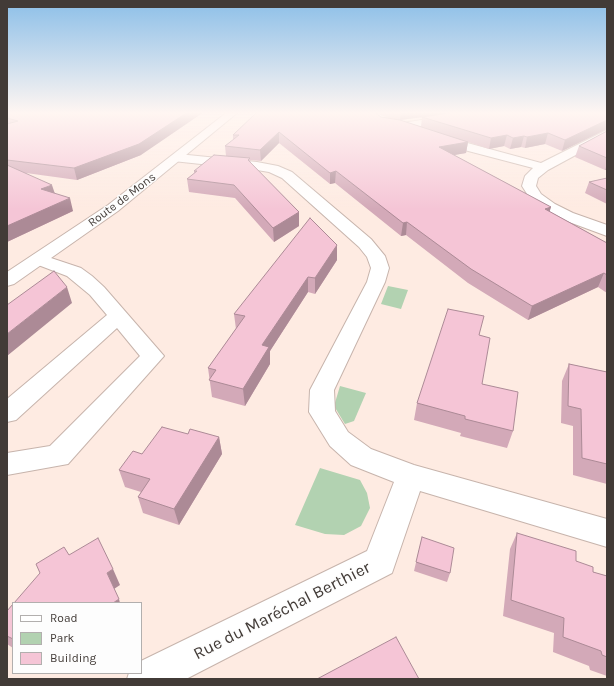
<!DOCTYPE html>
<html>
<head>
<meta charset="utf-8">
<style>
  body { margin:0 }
  #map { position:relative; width:614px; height:686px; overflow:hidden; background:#feebe2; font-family:Karla,sans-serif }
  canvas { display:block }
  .frame { position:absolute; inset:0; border:8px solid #423b37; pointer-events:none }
  .legend { position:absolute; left:12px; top:602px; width:130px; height:72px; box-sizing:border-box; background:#fdfdfd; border:1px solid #b2afae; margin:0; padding:5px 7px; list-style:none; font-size:12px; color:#423b37 }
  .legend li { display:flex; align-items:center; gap:8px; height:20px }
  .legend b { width:20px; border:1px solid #b2afae }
</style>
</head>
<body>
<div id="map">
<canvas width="614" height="686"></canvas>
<div class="frame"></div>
<ul class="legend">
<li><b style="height:5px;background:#fff"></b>Road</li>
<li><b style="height:11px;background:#b2d2b1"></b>Park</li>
<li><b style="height:11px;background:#f5c5d6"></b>Building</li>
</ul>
</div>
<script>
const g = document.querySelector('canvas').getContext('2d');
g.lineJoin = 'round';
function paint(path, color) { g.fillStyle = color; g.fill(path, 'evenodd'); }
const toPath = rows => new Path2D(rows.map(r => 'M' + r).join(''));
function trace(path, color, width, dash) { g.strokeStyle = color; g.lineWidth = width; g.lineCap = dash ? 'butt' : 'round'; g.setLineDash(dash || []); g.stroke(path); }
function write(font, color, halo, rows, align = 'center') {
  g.font = font + ' Karla,sans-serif'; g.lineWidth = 3; g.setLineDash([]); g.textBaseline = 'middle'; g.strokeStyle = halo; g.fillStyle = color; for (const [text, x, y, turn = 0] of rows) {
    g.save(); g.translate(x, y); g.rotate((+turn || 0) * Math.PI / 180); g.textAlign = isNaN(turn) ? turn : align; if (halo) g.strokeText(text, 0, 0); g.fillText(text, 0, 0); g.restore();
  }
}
paint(toPath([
  [388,286,408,290,401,309,381,304],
  [340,386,366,393,354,421,345,424,334,406],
  [320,468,360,480,367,493,370,508,361,526,344,535,325,534,295,525]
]), '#b2d2b1');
const minor = toPath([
  [466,113,488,113,483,116,402,129,396,126,402,123,466,113],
  [607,130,607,138,548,170,538,178,536,186,541,194,555,204,573,213,607,225,607,236,561,219,531,200,522,186,525,176,533,168,434,142,432,139,438,135,541,163,607,130],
  [178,154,257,162,278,166,292,172,371,239,385,256,389,268,385,282,334,390,335,411,348,432,371,449,414,465,607,519,607,547,420,491,392,573,186,679,127,679,129,673,141,673,141,661,367,551,394,482,351,465,330,446,309,412,310,390,367,282,371,268,367,257,359,247,282,178,269,172,257,170,173,161,172,158,178,154],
  [39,254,81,268,92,276,104,287,164,356,68,464,7,475,7,453,50,446,140,356,117,328,16,420,7,422,7,399,107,315,90,295,67,276,33,263,30,259,33,255,39,254]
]);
const major = toPath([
  [226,113,237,113,118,211,14,284,7,286,7,272,108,205,226,113]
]);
trace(minor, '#c7b4ac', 2);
trace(major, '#c7b4ac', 2);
paint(minor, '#fff');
paint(major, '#fff');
paint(toPath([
  [7,112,141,155,77,180,26,173,55,193,73,211,7,242],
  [257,112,607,112,607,129,562,151,545,144,525,148,521,147,510,149,504,146,489,149,468,142,466,153,454,155,551,207,549,211,607,243,607,293,598,287,528,320,468,283,406,235,401,236,335,183,330,184,279,143,261,161,250,160,251,163,299,212,299,226,274,242,235,198,189,192,187,179,194,174,194,171,226,156,225,146,233,140,233,135],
  [375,113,386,117,381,117],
  [422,117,421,127,400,120,424,117],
  [607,131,607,170,605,170,575,157,579,146],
  [607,178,607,204,585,193,589,182],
  [337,245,337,260,315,294,308,292,270,351,270,364,245,406,212,397,208,368,236,329,234,314],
  [479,335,482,384,513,431,507,448,460,436,461,433,414,420,417,403],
  [569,364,607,372,607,484,573,475,573,426,561,423,562,381],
  [188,434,219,437,222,454,179,525,143,513,138,497,141,492,125,487,119,470,142,454],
  [517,533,576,561,593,572,607,576,607,676,590,670,589,666,553,652,554,633,503,616,510,549],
  [422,537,450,573,447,582,414,571],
  [13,604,13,648,7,644,7,611]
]), '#d3a9b8');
paint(toPath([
  [188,112,204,112,141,155,77,180,74,168],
  [401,112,458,112,400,120],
  [607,120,607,129,562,151,565,140],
  [279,132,279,143,261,161,260,150],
  [548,133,545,144,525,148,527,137],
  [507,135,504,146,489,149,491,138],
  [524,136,521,147,510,149,513,138],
  [468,142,466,153,437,158,439,147],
  [607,164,607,170,605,170],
  [336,171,335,183,330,184,330,173],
  [52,185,56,197,41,189],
  [70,198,73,211,7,242,7,226],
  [551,207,547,220,545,209],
  [299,212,299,226,274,242,273,228],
  [407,222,406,235,401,236,403,223],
  [337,245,337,260,315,294,315,278],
  [604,273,598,287,528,320,532,306],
  [308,277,308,292,270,351,270,364,245,406,243,389,262,345],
  [67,287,72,303,7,356,7,334],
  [219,437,222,454,179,525,174,509],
  [113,569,120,585,114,589,107,573],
  [119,599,120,603,113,603]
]), '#ac8a96');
const building = toPath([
  [7,112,188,112,139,144,74,168,7,160,7,124,18,121,7,118,7,112],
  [257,112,374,112,381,117,400,120,468,142,439,147,551,207,545,209,607,243,607,275,604,273,532,306,471,269,407,222,403,223,336,171,330,173,279,132,260,150,225,146,239,135,233,135,257,112],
  [455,112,607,112,607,120,565,140,548,133,527,137,524,136,513,138,507,135,491,138,422,117,455,112],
  [607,131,607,158,579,146,607,131],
  [214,155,250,158,248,160,299,212,273,228,234,185,187,179,197,171,194,171,214,155],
  [7,165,52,185,41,189,70,198,7,226,7,165],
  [607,178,607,190,589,182,607,178],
  [310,218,337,245,315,278,308,277,262,345,269,347,243,389,209,380,216,370,208,368,245,316,234,314,310,218],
  [54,271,67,287,7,334,7,305,54,271],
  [448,309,484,316,479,335,490,338,482,384,518,392,513,431,465,419,465,416,417,403,448,309],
  [569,364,607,372,607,464,582,458,581,409,568,406,569,364],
  [162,427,188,434,190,429,219,437,174,509,138,497,150,479,119,470,133,451,142,454,162,427],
  [517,533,576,551,576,561,593,567,593,572,607,576,607,657,602,655,601,651,563,637,564,618,511,600,517,533],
  [422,537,454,548,450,573,416,562,422,537],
  [98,538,113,569,107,573,119,599,113,603,14,603,40,573,36,564,64,547,69,555,98,538],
  [13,604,13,639,7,636,7,611,13,604],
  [396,637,419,679,317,679,396,637]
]);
paint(building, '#f5c5d6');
trace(building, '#ac8a96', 1);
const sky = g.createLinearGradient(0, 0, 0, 209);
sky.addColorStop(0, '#8cbfe8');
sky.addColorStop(0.54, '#fff6f2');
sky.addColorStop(1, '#fff6f200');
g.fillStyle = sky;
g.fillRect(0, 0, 614, 209);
write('12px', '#423b37', '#fdfdfd', [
  ["Route de Mons",122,200,-37]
]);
write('17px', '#423b37', '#fdfdfd', [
  ["Rue du Maréchal Berthier",282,611,-27]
]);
</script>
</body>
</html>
